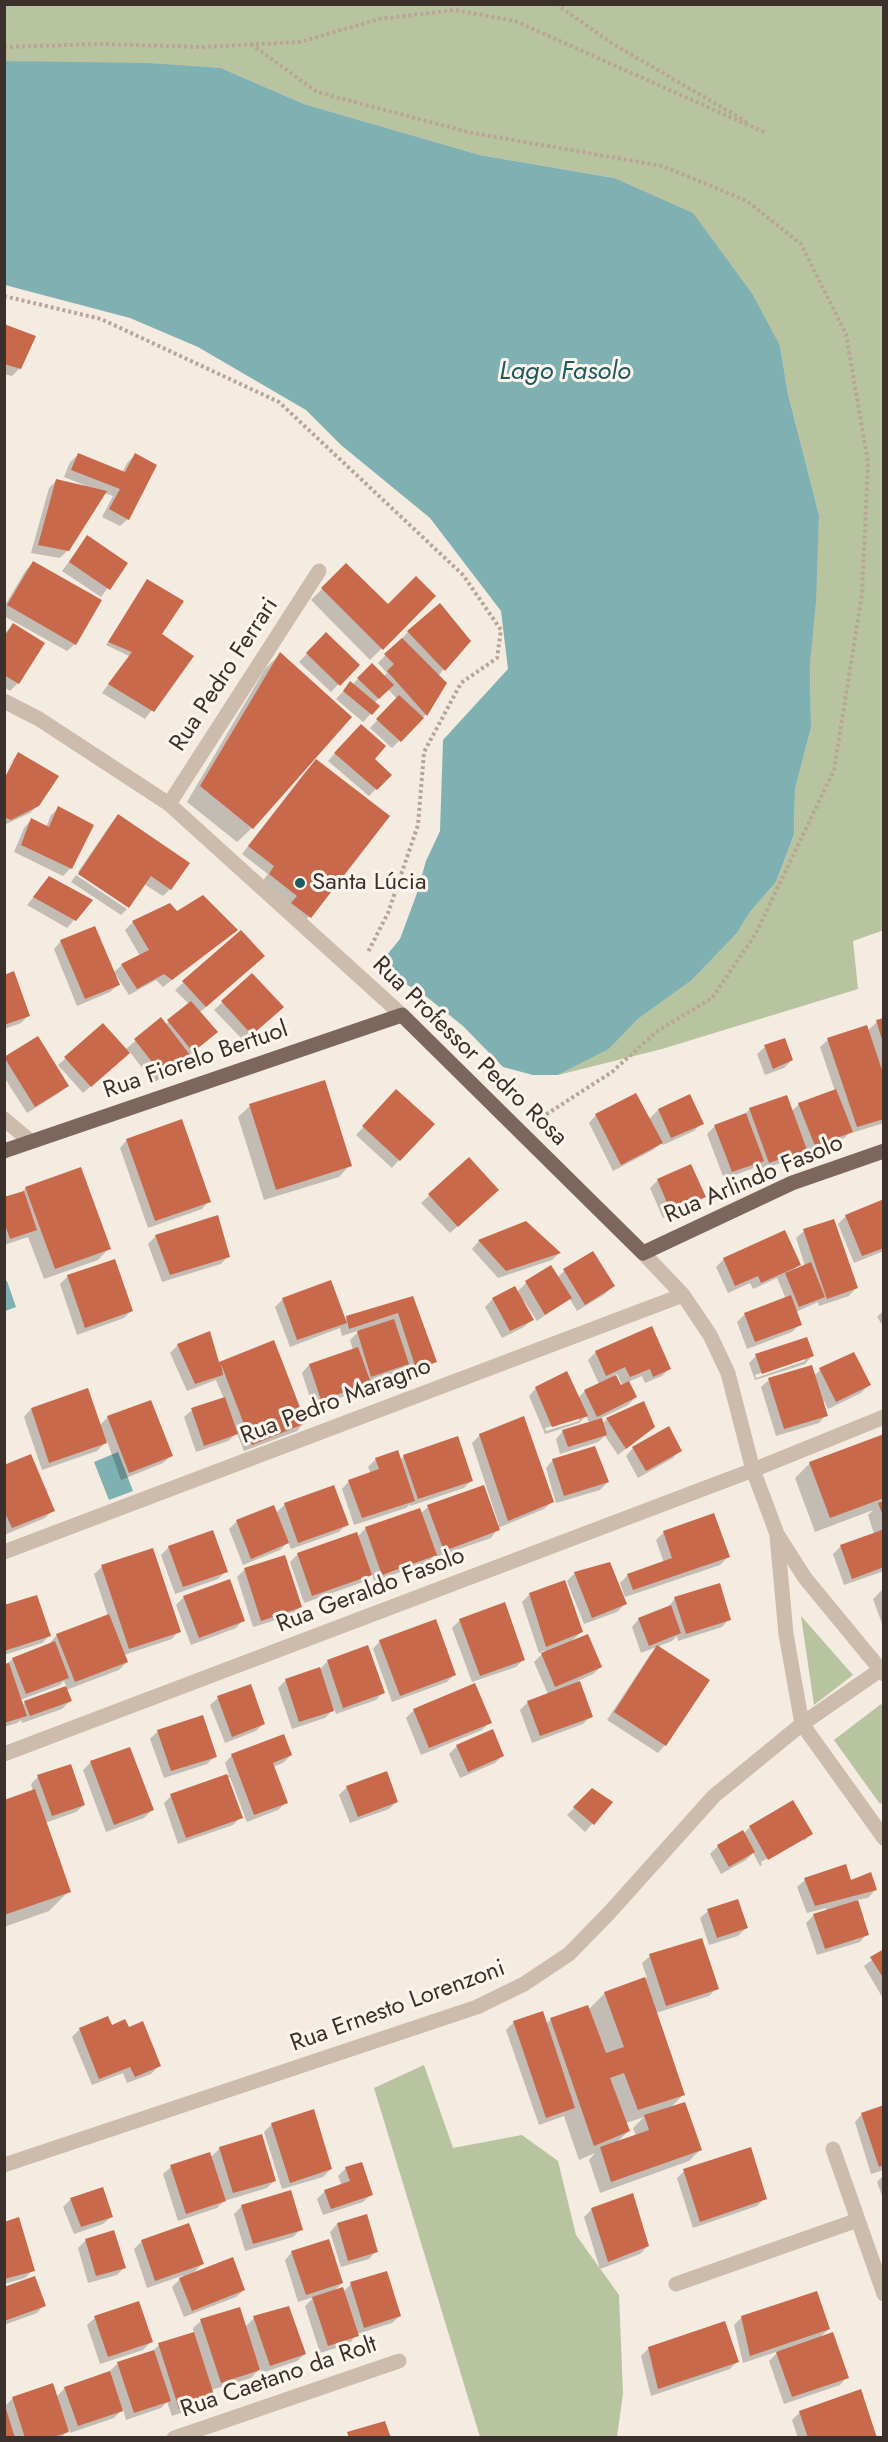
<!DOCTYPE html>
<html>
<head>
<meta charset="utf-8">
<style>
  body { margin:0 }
  #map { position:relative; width:888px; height:2442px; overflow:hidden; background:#f4ebe1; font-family:Jost,sans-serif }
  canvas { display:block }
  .frame { position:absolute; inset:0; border:6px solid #3b302b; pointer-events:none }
</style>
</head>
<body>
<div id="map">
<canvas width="888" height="2442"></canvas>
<div class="frame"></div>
</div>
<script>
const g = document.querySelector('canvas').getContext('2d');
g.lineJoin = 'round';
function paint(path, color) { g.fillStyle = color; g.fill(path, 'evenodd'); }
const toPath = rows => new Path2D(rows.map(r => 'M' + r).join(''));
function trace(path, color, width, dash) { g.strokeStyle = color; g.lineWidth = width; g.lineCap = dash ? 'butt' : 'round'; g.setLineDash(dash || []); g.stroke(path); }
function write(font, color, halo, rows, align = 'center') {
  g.font = font + ' Jost,sans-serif'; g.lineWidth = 6; g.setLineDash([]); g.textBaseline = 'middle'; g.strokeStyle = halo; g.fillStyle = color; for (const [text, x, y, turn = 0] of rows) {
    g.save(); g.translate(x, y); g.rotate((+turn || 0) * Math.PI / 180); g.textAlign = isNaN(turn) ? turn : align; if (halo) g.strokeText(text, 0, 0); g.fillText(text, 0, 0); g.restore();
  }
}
paint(toPath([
  [5,5,883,5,884,930,853,941,858,989,662,1049,558,1075,609,1049,638,1019,692,980,737,933,750,912,776,882,794,835,795,789,811,728,810,664,819,515,788,394,780,346,614,178,480,155,304,104,221,68,5,61],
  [801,1616,853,1675,814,1705],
  [881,1704,884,1708,884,1801,880,1804,834,1740],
  [424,2065,453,2148,522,2135,558,2161,576,2235,619,2295,623,2393,617,2437,480,2437,374,2088]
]), '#b8c4a0');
paint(toPath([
  [4,61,147,63,221,68,304,104,480,155,614,178,693,213,753,295,780,346,788,394,819,515,816,601,810,664,811,728,795,789,794,835,776,882,750,912,737,933,692,980,638,1019,609,1049,558,1075,533,1075,503,1067,463,1026,423,994,385,972,386,956,400,939,416,896,426,861,440,831,443,740,508,669,501,611,430,518,341,445,306,410,198,347,130,318,5,285],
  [5,1281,7,1281,16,1307,5,1311],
  [118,1452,133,1491,109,1500,94,1462]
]), '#7fb0b2');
paint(toPath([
  [4,325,20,368,12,376,4,374],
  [78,455,122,473,127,463,135,455,128,519,120,526,102,517,113,496,104,493,68,550,60,558,31,553,49,488,56,481,84,487,84,485,64,477,70,462],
  [87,537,126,564,101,597,62,571],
  [33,563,75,644,67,651,4,616,4,607,26,570],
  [346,565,388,606,434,596,370,660,311,600],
  [147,581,160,634,192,656,145,719,102,693,129,656,106,645],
  [440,605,444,669,438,676,445,684,425,715,392,748,370,728,397,699,388,689,374,703,378,706,363,722,336,699,351,683,352,685,372,665,383,677,387,673,378,663,408,632],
  [13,625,43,643,18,683,10,691,4,687,4,634],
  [326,634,357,665,331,692,299,662],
  [280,654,252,828,237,842,187,802,265,669],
  [353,733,373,759,390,775,369,796,328,761],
  [18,754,38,805,30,813,4,825,4,782,15,761,12,761,4,774,11,762],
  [316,761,388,816,302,925,262,882,268,874,242,854,305,772],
  [59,808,71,868,63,876,14,852,24,828,31,820,46,827,51,815],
  [118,816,170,889,163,896,144,884,129,906,78,872,111,824],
  [76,875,127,909,121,915,71,882],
  [42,886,74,920,67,928,27,905],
  [176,913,236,930,163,987,156,980,129,995,116,975,118,985,110,992,77,1006,54,949,61,941,113,973,122,965,140,956,125,930,133,922],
  [241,932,256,964,199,1013,208,1040,154,1083,129,1051,83,1093,58,1065,66,1058,126,1049,161,1019,165,1025,189,1004,175,990],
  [252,975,274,1014,244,1041,214,1010],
  [4,977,29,1015,21,1023,4,1029],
  [884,1020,884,1123,848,1134,843,1139,807,1153,805,1149,797,1157,761,1170,759,1163,754,1168,724,1179,707,1134,715,1126,744,1115,750,1109,791,1112,799,1104,835,1091,820,1047,828,1040,867,1031,877,1022],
  [37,1038,67,1086,59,1093,27,1113,4,1077,4,1059],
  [784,1039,792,1060,784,1068,765,1075,757,1054,765,1047],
  [389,1099,399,1160,392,1168,356,1135],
  [250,1106,350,1165,339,1177,264,1200,238,1117],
  [658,1110,702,1123,694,1131,663,1145,662,1142,653,1150,613,1171,589,1123,596,1115,649,1119],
  [127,1140,209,1201,202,1209,148,1228,120,1148],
  [469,1159,490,1197,450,1233,421,1203],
  [658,1180,704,1197,696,1204,663,1218,650,1188],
  [26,1188,109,1248,98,1260,44,1279,28,1237,4,1245,4,1199,21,1193],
  [884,1201,884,1251,854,1263,838,1224,846,1216],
  [833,1221,856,1288,849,1296,819,1306,818,1302,796,1312,800,1324,792,1332,747,1349,737,1322,745,1314,786,1299,777,1278,753,1289,750,1283,728,1293,716,1267,724,1259,799,1264,792,1272,805,1266,796,1238,804,1231],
  [526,1223,559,1253,552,1260,498,1278,472,1249,479,1241],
  [156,1236,228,1256,221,1264,162,1282,148,1244],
  [114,1261,131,1311,124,1318,77,1335,60,1284,67,1277],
  [551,1267,557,1278,564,1271,613,1286,605,1294,577,1311,569,1298,537,1321,524,1301,522,1302,532,1320,524,1327,502,1338,485,1307,493,1299,514,1288,517,1292,526,1283],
  [412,1298,435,1361,428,1369,409,1375,405,1366,400,1372,369,1382,362,1390,313,1407,302,1373,309,1365,353,1350,350,1340,360,1330,342,1336,340,1328,290,1347,275,1307,283,1299,344,1320,347,1317],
  [884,1310,884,1327,877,1317],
  [273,1342,304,1423,297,1431,244,1451,237,1433,228,1441,196,1452,184,1417,192,1410,224,1399,216,1380,187,1391,170,1353,178,1345,218,1364],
  [596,1352,670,1368,662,1376,645,1383,642,1376,628,1382,636,1397,628,1405,601,1418,602,1424,607,1419,644,1403,654,1426,618,1455,605,1436,598,1442,560,1454,556,1439,563,1431,590,1424,586,1416,579,1423,545,1434,529,1396,536,1388,578,1398,585,1391,599,1384,588,1360],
  [617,1374,623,1386,620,1387,614,1375],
  [579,1418,579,1421,546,1431,545,1428],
  [853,1354,869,1385,861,1393,828,1409,824,1401,822,1402,826,1415,819,1423,776,1436,761,1387,769,1380,814,1376,820,1370],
  [756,1356,812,1356,805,1364,755,1380,749,1363],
  [805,1358,805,1361,756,1378,755,1375],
  [31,1409,99,1426,108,1417,171,1456,163,1463,121,1480,107,1441,97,1451,42,1470,24,1417],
  [480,1435,552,1502,544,1509,498,1528,491,1538,436,1557,435,1555,427,1563,374,1581,372,1574,363,1582,304,1603,290,1562,298,1554,357,1537,366,1528,420,1514,428,1507,499,1525,472,1443],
  [884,1435,884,1571,844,1585,833,1554,840,1547,874,1534,868,1515,873,1510,815,1532,795,1478,810,1463],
  [633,1448,680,1450,673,1458,638,1478,626,1456],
  [404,1456,472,1480,464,1488,410,1506,410,1504,406,1508,354,1525,342,1489,349,1481,371,1474,368,1467,376,1459,400,1460],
  [553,1460,608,1482,600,1490,556,1503,546,1468],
  [4,1467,53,1510,45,1518,4,1535],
  [285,1504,347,1524,339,1532,291,1549,288,1542,280,1550,243,1565,229,1529,237,1521,276,1513],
  [664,1532,728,1557,720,1565,625,1597,620,1583,628,1575,664,1563,656,1540],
  [169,1547,226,1571,218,1579,175,1594,161,1555],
  [284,1557,300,1607,292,1615,253,1627,237,1577,244,1570],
  [102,1567,179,1631,172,1639,124,1655,127,1662,119,1670,66,1690,70,1701,62,1709,22,1723,21,1720,17,1723,4,1727,4,1666,13,1659,50,1645,50,1643,57,1635,108,1616,94,1574],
  [64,1681,67,1688,25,1702,22,1706,20,1700,60,1685],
  [575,1573,625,1604,617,1612,584,1624,567,1581],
  [884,1588,884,1629,873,1599],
  [530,1594,582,1631,570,1643,601,1667,593,1674,578,1681,591,1716,583,1724,532,1743,520,1710,528,1702,548,1694,534,1662,546,1650,539,1653,522,1602],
  [184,1597,243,1620,236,1628,191,1645,176,1605],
  [675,1598,729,1619,722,1627,678,1641,677,1636,672,1641,641,1653,632,1627,639,1619,668,1608],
  [4,1607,49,1636,42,1643,4,1655],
  [460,1620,524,1659,516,1667,472,1682,452,1628],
  [380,1641,455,1674,447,1682,392,1702,373,1649],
  [658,1647,665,1745,658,1753,607,1720,650,1655],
  [328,1661,383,1692,376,1700,336,1714,334,1709,325,1718,292,1729,278,1688,286,1680,320,1669],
  [218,1698,264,1723,256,1731,225,1743,210,1705],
  [414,1710,490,1722,482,1730,421,1755,406,1718],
  [158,1731,215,1756,207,1764,164,1778,150,1739],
  [457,1746,503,1755,495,1763,460,1778,449,1754],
  [232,1755,291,1755,283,1763,273,1767,286,1803,278,1810,247,1822,230,1777,227,1778,241,1817,233,1825,178,1844,164,1803,171,1796,229,1775,225,1763],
  [91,1762,152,1810,144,1818,106,1832,83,1770],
  [38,1777,84,1805,76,1812,45,1823,69,1891,49,1911,4,1927,4,1802,33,1792,31,1784],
  [347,1787,396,1802,389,1809,350,1823,339,1795],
  [592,1790,611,1802,585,1832,567,1815],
  [750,1827,811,1834,804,1841,804,1838,761,1862,762,1865,803,1841,760,1866,753,1853,746,1860,721,1874,710,1854,718,1846,743,1834],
  [805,1880,850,1882,875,1890,868,1898,856,1900,867,1934,860,1942,817,1955,806,1923,814,1915,827,1911,826,1908,807,1913,797,1887],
  [737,1901,746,1928,738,1936,709,1945,700,1918,708,1911],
  [884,1951,884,2000,864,1966],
  [650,1956,717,1988,709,1996,656,2013,683,2095,669,2109,700,2150,689,2161,600,2193,589,2160,595,2153,579,2160,564,2116,539,2125,506,2030,514,2022,546,2024,551,2019,588,2010,605,1993,647,1978,642,1963],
  [644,2117,633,2128,636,2136,617,2142,629,2131,626,2123],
  [111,2027,159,2066,151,2074,127,2083,123,2073,92,2085,72,2037,80,2029],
  [884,2107,884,2170,871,2174,855,2122,862,2114],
  [272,2124,331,2169,323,2177,282,2189,264,2132],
  [220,2148,274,2181,267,2188,224,2201,217,2208,178,2221,163,2174,171,2167,210,2158],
  [346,2168,371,2195,363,2202,323,2215,317,2199,325,2191,342,2186,338,2176],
  [684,2171,765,2198,757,2206,693,2228,677,2178],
  [884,2175,884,2201,877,2182],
  [71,2199,111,2217,103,2224,74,2234,63,2207],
  [242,2206,301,2229,293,2237,245,2251,234,2214],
  [592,2209,648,2246,640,2254,600,2269,584,2217],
  [366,2215,376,2251,369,2259,341,2267,330,2232,337,2224],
  [4,2223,33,2270,25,2278,4,2284],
  [86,2240,125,2267,117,2275,88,2283,78,2248],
  [142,2241,202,2264,191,2275,244,2290,236,2297,184,2317,172,2287,184,2275,147,2288,134,2249],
  [292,2252,342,2283,333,2292,343,2292,351,2284,400,2316,392,2323,357,2334,349,2344,320,2353,305,2306,314,2297,298,2302,285,2260],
  [4,2289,44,2305,37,2313,4,2325],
  [742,2317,829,2329,819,2338,847,2377,840,2385,784,2404,769,2361,779,2351,743,2363,734,2325],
  [95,2318,151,2342,143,2350,100,2364,87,2325],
  [254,2318,305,2354,297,2361,262,2373,260,2368,251,2378,211,2390,214,2397,206,2405,172,2416,167,2402,161,2408,126,2420,123,2409,114,2418,70,2433,69,2429,61,2438,4,2438,4,2407,13,2398,56,2397,65,2388,110,2371,118,2363,151,2353,159,2345,194,2333,193,2328,201,2321,245,2327],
  [649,2348,738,2361,730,2369,651,2396,641,2356],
  [800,2412,876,2438,798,2438,792,2420]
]), '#0003');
paint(toPath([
  [4,324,36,336,21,369,4,364],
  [78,453,125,472,135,453,157,465,129,520,109,509,120,489,71,470],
  [56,479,107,491,69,551,38,545],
  [87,535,128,563,110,590,69,562],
  [33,561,102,600,76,645,7,605],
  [346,563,388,604,416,576,436,596,383,650,321,588],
  [147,579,184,601,162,634,194,656,154,712,108,684,132,652,108,642],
  [440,603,471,641,445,671,407,631],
  [13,623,45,643,19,684,4,675,4,637],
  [326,632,360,665,340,686,306,653],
  [402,638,447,683,427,716,387,671,394,664,384,654],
  [280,652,352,717,253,829,200,786],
  [372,663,394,685,379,699,357,678],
  [350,681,380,706,372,715,343,691],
  [399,695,424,718,401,742,376,719],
  [361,724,386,746,375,759,392,775,377,790,334,753],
  [18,752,59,776,39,806,11,820,4,817,4,779],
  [316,759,390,816,311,918,291,903,297,896,269,874,274,866,248,846],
  [58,806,94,825,72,869,21,845,31,818,49,827],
  [118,814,190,863,171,890,151,876,129,908,78,874],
  [49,876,93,900,76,921,33,897],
  [203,895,238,930,172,980,164,974,137,989,121,964,149,950,132,921,170,903,177,911],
  [95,926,120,985,85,999,60,940],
  [241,930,265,956,206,1007,182,981],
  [14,971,30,1016,4,1025,4,975],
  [252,973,284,1007,252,1035,221,1001],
  [191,1001,218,1032,193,1052,167,1020],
  [161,1017,190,1055,163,1076,134,1039],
  [884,1018,884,1043,883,1043,876,1020],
  [103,1023,130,1053,91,1087,64,1057],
  [867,1025,884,1076,884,1119,857,1127,827,1038],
  [38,1036,69,1086,35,1107,4,1057],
  [785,1038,793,1060,773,1069,764,1045],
  [325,1080,352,1166,276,1190,249,1104],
  [396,1089,435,1124,400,1161,362,1126],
  [836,1089,853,1132,815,1146,798,1103],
  [636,1093,663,1143,621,1165,595,1114],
  [690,1094,704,1124,671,1138,658,1109],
  [787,1095,807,1150,769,1163,749,1108],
  [746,1113,764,1161,732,1172,714,1125],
  [182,1119,211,1202,155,1221,126,1139],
  [469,1157,499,1190,458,1227,428,1194],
  [691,1164,706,1197,671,1212,657,1179],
  [81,1167,111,1249,55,1269,25,1187],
  [24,1191,37,1230,10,1239,4,1222,4,1197],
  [884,1199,884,1248,862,1256,845,1215],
  [218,1215,230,1257,170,1275,155,1235],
  [834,1219,858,1288,827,1299,803,1229],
  [526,1221,561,1253,506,1271,478,1240],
  [785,1230,801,1265,761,1283,758,1276,735,1286,723,1258],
  [593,1251,615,1286,585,1305,563,1269],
  [115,1259,133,1311,85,1328,67,1275],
  [811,1262,825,1297,799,1307,785,1273],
  [551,1265,572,1298,545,1315,525,1281],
  [331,1280,347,1323,297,1340,282,1298],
  [515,1286,534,1320,510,1331,492,1298],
  [791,1295,802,1325,755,1342,744,1313],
  [413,1296,437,1362,416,1369,398,1313,349,1329,346,1316],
  [394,1319,409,1364,371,1377,357,1331],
  [652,1326,671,1369,653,1377,650,1369,630,1377,625,1367,606,1376,595,1351],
  [210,1331,219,1362,274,1340,306,1423,252,1445,221,1364,223,1375,195,1384,177,1344],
  [807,1337,814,1356,762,1374,755,1354],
  [358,1347,371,1383,321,1400,309,1364],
  [854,1352,871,1385,836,1402,819,1368],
  [812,1365,828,1416,784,1429,768,1378],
  [567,1371,588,1416,552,1427,535,1387],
  [616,1375,621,1385,629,1381,637,1397,597,1417,584,1390],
  [88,1388,107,1443,49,1463,31,1408],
  [225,1397,238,1434,204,1446,191,1408],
  [151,1400,173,1456,129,1473,107,1416],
  [644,1401,655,1427,626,1449,606,1418],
  [524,1416,554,1502,508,1521,479,1434],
  [602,1418,607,1435,568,1447,562,1430],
  [669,1426,682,1451,646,1471,632,1447],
  [884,1434,884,1498,830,1518,809,1462],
  [458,1436,473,1481,418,1499,403,1455],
  [595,1446,609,1482,564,1496,552,1459],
  [398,1450,415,1501,362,1518,348,1480,379,1469,375,1458],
  [31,1454,55,1511,12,1528,4,1511,4,1465],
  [334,1485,349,1525,298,1543,284,1503],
  [484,1485,500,1530,444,1551,427,1505],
  [884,1501,884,1516,883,1516,878,1503],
  [274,1505,289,1543,251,1559,236,1520],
  [420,1508,437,1555,382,1575,365,1527],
  [714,1513,730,1557,633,1590,627,1574,672,1558,663,1531],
  [213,1530,228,1572,183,1587,168,1546],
  [882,1530,884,1567,852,1579,840,1545],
  [357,1532,372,1575,312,1596,297,1553],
  [153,1548,181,1632,129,1649,101,1565],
  [285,1555,302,1607,261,1621,244,1568],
  [610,1562,627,1604,592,1618,574,1572],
  [230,1579,245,1621,199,1638,183,1596],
  [565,1580,583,1632,546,1647,529,1593],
  [720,1583,731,1620,686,1634,674,1597],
  [37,1595,51,1636,4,1651,4,1605],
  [505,1602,525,1660,480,1676,459,1619],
  [671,1605,681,1633,649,1646,638,1618],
  [109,1614,128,1662,75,1682,56,1634],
  [436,1619,456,1675,400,1696,379,1640],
  [588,1634,602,1667,555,1687,541,1653],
  [55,1641,69,1678,26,1694,12,1658],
  [368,1645,385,1693,343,1708,327,1660],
  [657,1645,710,1680,666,1746,614,1712],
  [9,1663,27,1716,4,1723,4,1664],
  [320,1667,334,1711,299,1722,285,1679],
  [580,1681,593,1717,540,1736,527,1701],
  [475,1683,492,1723,429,1748,413,1709],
  [251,1684,265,1724,232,1737,217,1696],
  [66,1686,72,1701,30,1716,24,1701],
  [203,1715,217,1757,171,1771,157,1730],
  [493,1729,504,1756,468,1772,456,1745],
  [284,1734,292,1755,273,1763,288,1803,254,1815,231,1754],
  [130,1747,154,1810,114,1825,90,1761],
  [71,1764,85,1805,52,1816,37,1775],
  [387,1771,398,1802,358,1817,346,1786],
  [227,1774,243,1818,186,1838,170,1794],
  [592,1788,613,1802,594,1825,573,1807],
  [35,1789,71,1892,4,1915,4,1800],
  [793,1800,813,1834,768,1860,749,1826],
  [743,1830,755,1852,729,1867,717,1845],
  [846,1864,851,1880,871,1872,877,1890,815,1906,804,1878],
  [738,1899,748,1928,717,1938,707,1909],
  [858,1900,869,1935,825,1949,813,1914],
  [702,1938,719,1989,666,2006,649,1954],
  [884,1949,884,1979,870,1957],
  [645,1977,685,2095,638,2110,624,2073,610,2078,630,2131,594,2146,550,2018,588,2005,606,2053,624,2047,604,1992],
  [543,2011,575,2108,546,2118,513,2021],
  [108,2016,112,2025,125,2019,129,2027,143,2021,161,2066,135,2077,130,2067,99,2079,79,2028],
  [685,2102,702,2150,611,2182,600,2147,649,2130,644,2115],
  [884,2105,884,2165,879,2167,861,2113],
  [314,2109,332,2169,290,2183,271,2123],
  [262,2134,276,2181,233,2193,219,2147],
  [751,2147,767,2199,700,2222,683,2169],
  [210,2152,226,2201,186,2214,170,2165],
  [362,2162,373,2195,331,2209,324,2190,350,2181,345,2167],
  [103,2187,113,2217,81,2227,70,2198],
  [291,2190,303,2230,253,2244,241,2205],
  [633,2193,649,2246,608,2262,591,2208],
  [367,2214,378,2252,348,2261,337,2223],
  [19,2217,35,2271,4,2279,4,2222],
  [189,2223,204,2264,155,2281,141,2240],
  [114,2230,126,2268,96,2276,85,2239],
  [329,2239,343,2283,306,2295,291,2251],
  [233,2257,245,2290,192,2311,179,2278],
  [387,2271,401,2316,364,2328,350,2282],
  [35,2276,46,2306,4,2321,4,2287],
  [343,2287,359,2336,328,2346,312,2297],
  [817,2291,830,2329,750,2356,741,2316],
  [139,2301,153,2342,108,2357,94,2316],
  [289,2306,306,2354,270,2366,253,2316],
  [240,2307,260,2370,221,2383,200,2319],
  [725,2321,739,2362,658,2389,648,2347],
  [194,2332,215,2398,179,2409,158,2343],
  [833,2332,849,2378,792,2397,776,2352],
  [154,2350,171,2401,134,2413,117,2362],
  [110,2371,123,2411,78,2426,64,2387],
  [53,2383,69,2432,50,2438,25,2438,12,2397],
  [861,2389,877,2438,808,2438,799,2411],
  [5,2406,15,2438,4,2438],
  [385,2421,391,2438,349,2438,347,2432]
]), '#c8694b');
trace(toPath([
  [556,4,613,44,747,122],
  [251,44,317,92,468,132,662,166,747,201,801,244,846,334,868,462,862,594,834,770,755,935,712,998,656,1032,612,1072,539,1119],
  [4,47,99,44,202,47,300,42,379,19,455,10,515,21,766,133],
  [4,296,101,319,279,402,463,575,501,630,497,658,461,683,424,752,418,825,388,913,367,954]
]), '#b9a596', 4, [3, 3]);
trace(toPath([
  [4,701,39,719,169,804,402,1015],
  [169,804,319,571],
  [4,1119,30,1141],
  [643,1253,683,1295,710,1335,728,1373,753,1470,777,1534,805,1578,884,1674],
  [777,1536,786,1634,802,1724,884,1838],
  [4,1552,683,1295],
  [4,1754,753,1470,884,1417],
  [833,2149,858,2220],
  [4,2165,477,2007,524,1984,569,1954,609,1913,714,1796,802,1724,880,1670],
  [676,2284,858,2220,884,2294],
  [174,2438,399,2361]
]), '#cdbbac', 15);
trace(toPath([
  [4,1151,402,1015,643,1253,792,1183,884,1151]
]), '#7d675c', 15);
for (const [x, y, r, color] of [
  [300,883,6,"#1f5a5e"]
]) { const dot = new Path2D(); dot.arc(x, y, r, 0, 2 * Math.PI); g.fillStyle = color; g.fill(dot); trace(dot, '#fbf5ee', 2); }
write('24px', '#3b302b', '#fbf5ee', [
  ["Rua Pedro Ferrari",225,675,-57],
  ["Rua Professor Pedro Rosa",469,1052,44],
  ["Rua Fiorelo Bertuol",196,1061,-19],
  ["Rua Arlindo Fasolo",754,1180,-23],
  ["Rua Pedro Maragno",336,1402,-21],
  ["Rua Geraldo Fasolo",371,1591,-21],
  ["Rua Ernesto Lorenzoni",398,2007,-20],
  ["Rua Caetano da Rolt",279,2378,-19]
]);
write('24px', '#3b302b', '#fbf5ee', [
  ["Santa Lúcia",312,883]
], 'left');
write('italic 26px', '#1f5a5e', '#fbf5ee', [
  ["Lago Fasolo",565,373]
]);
</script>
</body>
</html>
